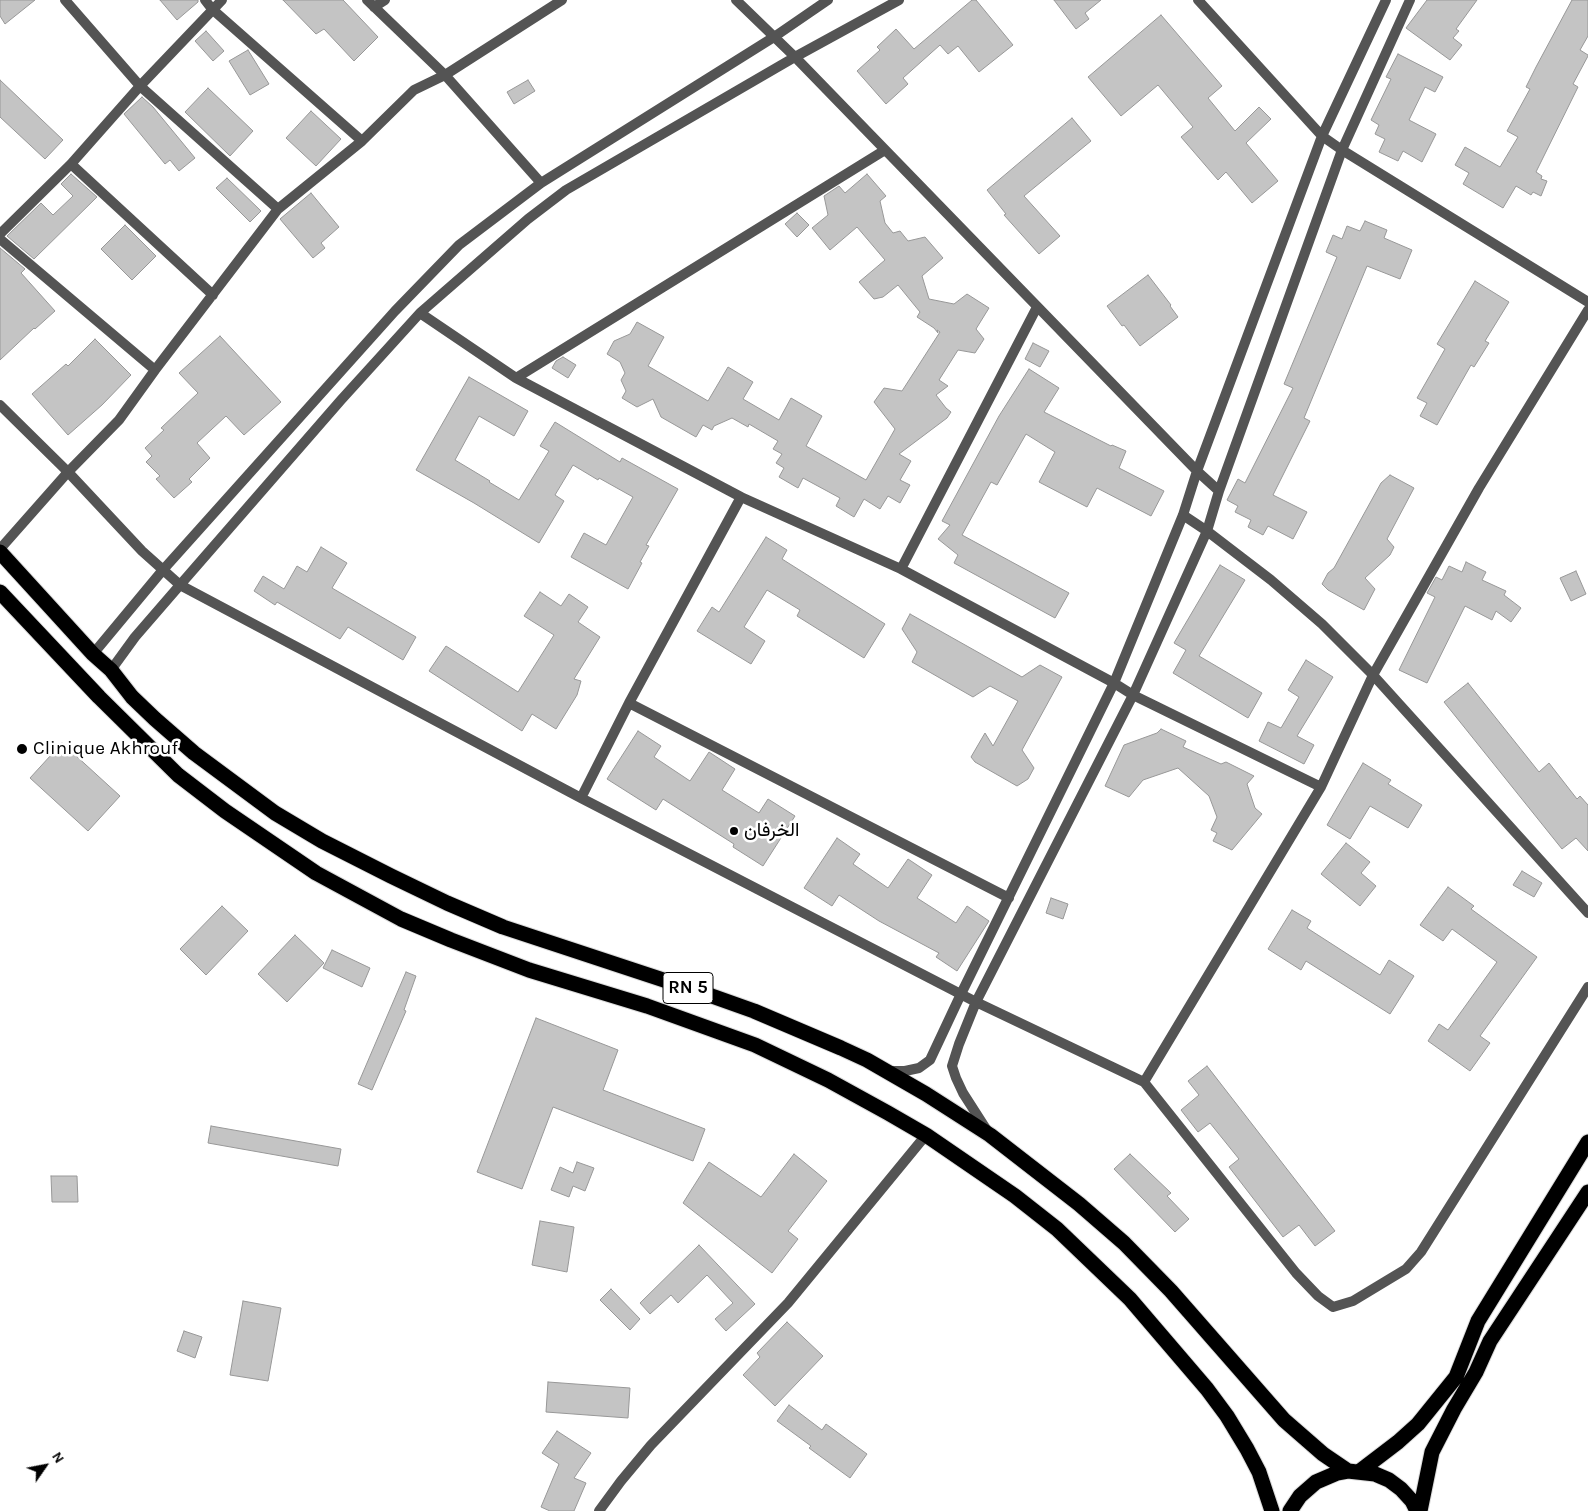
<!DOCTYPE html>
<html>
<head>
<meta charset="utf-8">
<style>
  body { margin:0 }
  #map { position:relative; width:1588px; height:1511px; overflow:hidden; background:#fff; font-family:Karla,sans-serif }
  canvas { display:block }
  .north { position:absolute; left:20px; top:1441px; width:50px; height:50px; -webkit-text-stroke:4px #fff; paint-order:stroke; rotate:57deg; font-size:14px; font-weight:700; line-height:20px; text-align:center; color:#000 }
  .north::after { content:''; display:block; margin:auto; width:18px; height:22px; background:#000; clip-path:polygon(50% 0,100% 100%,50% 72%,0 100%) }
</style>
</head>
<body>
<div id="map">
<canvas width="1588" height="1511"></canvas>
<div class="north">N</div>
</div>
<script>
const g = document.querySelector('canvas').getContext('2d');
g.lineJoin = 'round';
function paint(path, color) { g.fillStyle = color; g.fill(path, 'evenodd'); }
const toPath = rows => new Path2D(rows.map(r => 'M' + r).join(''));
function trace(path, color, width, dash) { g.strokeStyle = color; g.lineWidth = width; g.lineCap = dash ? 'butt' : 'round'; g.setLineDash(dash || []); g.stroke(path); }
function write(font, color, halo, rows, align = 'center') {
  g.font = font + ' Karla,Vazirmatn,sans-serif'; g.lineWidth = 5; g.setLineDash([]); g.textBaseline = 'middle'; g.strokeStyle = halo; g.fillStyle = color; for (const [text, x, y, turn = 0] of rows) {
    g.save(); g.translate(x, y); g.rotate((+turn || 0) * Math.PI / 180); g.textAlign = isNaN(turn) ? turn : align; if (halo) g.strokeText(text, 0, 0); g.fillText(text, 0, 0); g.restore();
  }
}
const building = toPath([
  [0,0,35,0,5,24,0,16,0,0],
  [160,0,198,0,198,2,177,20,160,0],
  [283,0,343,0,378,37,354,61,324,29,316,34,283,0],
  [972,0,976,0,1013,45,979,72,958,46,948,54,940,45,903,78,908,84,886,104,857,71,880,50,877,47,896,29,914,49,972,0],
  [1054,0,1101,0,1085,13,1089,19,1076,29,1054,0],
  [1427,0,1477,0,1456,29,1459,31,1453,38,1462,45,1450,60,1406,28,1427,0],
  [1572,0,1588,0,1588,36,1580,50,1588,55,1588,56,1573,84,1578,87,1536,172,1542,176,1541,179,1547,181,1541,196,1533,192,1531,195,1516,186,1503,208,1463,184,1469,173,1455,165,1465,147,1500,167,1518,137,1507,131,1530,89,1526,87,1536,67,1572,0],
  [1161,15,1222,86,1208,98,1235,131,1259,107,1271,119,1246,143,1278,181,1252,203,1226,172,1218,180,1181,137,1193,127,1158,85,1121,116,1088,77,1161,15],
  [206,31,224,51,213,61,195,41,206,31],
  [248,50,269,84,250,95,229,61,248,50],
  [1398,54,1443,77,1435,92,1425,87,1409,120,1436,134,1422,162,1403,151,1398,161,1379,152,1385,139,1375,134,1379,125,1371,120,1391,79,1386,77,1398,54],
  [0,80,63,140,45,159,0,117,0,80],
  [528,80,535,91,514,104,507,92,528,80],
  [208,88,253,131,230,156,185,112,208,88],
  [142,97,153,107,195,158,179,171,170,160,165,164,124,114,142,97],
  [311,111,341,139,316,166,286,138,311,111],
  [1072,118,1091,141,1024,196,1060,236,1039,254,1004,215,1006,214,987,190,1072,118],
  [71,174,97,197,34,259,7,236,41,203,53,215,73,196,61,184,71,174],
  [867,174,886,196,880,201,885,223,893,233,900,231,908,241,925,237,943,258,922,276,929,299,954,304,967,294,989,308,976,329,984,339,975,353,958,350,939,380,948,386,936,395,946,408,951,412,947,418,899,454,911,461,900,480,910,485,900,503,888,496,880,509,864,499,854,517,836,506,840,498,803,478,798,488,779,477,784,468,776,463,782,454,773,449,778,441,749,424,748,427,732,418,714,426,712,430,703,425,696,437,661,417,653,399,637,407,622,398,626,391,621,380,625,373,620,362,607,354,614,341,630,334,637,322,664,337,648,366,708,401,728,367,753,382,743,399,779,420,791,398,822,416,806,446,866,480,895,429,874,402,884,388,902,391,940,332,937,330,938,333,934,328,917,317,920,312,898,285,883,297,874,299,859,282,885,260,857,227,830,250,812,228,828,215,824,196,839,186,845,193,867,174],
  [227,178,261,211,250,222,216,188,227,178],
  [311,193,339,227,321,243,325,248,313,258,280,219,311,193],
  [797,213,809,225,797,237,785,224,797,213],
  [1365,221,1387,230,1384,238,1412,250,1400,279,1367,266,1304,418,1310,421,1273,495,1307,512,1293,539,1268,526,1263,535,1248,527,1251,520,1235,512,1238,506,1227,500,1238,479,1245,483,1293,388,1284,384,1337,257,1326,252,1333,235,1342,239,1347,226,1360,231,1365,221],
  [125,225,156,256,132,280,101,249,125,225],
  [0,248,25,269,21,273,55,311,35,329,34,328,0,360,0,248],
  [1148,275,1171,305,1170,306,1178,317,1140,346,1124,325,1122,326,1107,306,1148,275],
  [1475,281,1509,302,1485,341,1489,343,1474,367,1471,365,1437,425,1420,416,1427,403,1417,398,1445,349,1437,344,1475,281],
  [220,336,281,402,244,435,226,416,197,443,210,458,189,479,192,482,174,498,156,479,160,476,146,462,152,456,145,448,164,430,161,428,198,393,179,373,220,336],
  [95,339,131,375,102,405,68,435,32,394,66,364,68,366,95,339],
  [1033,343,1049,351,1040,367,1025,359,1033,343],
  [563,357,576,365,568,378,552,368,556,361,563,357],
  [1029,369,1059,388,1044,412,1111,446,1112,445,1126,451,1119,468,1164,491,1151,516,1097,488,1087,507,1039,482,1055,452,1026,434,997,485,991,482,962,535,1069,593,1055,618,954,563,958,555,938,539,950,525,942,521,999,416,1029,369],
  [469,377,528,411,514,436,479,416,455,460,490,481,489,482,519,500,549,451,540,446,555,422,620,462,622,458,678,489,646,545,649,546,640,562,642,563,628,589,571,557,584,533,606,545,633,497,599,478,598,480,573,465,555,495,564,501,539,543,474,503,416,470,469,377],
  [1390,475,1414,488,1387,539,1394,547,1390,555,1365,578,1375,589,1364,610,1328,590,1322,584,1328,573,1334,568,1381,483,1390,475],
  [766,537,787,550,782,559,885,624,864,658,797,616,800,610,767,590,744,627,765,641,751,664,697,631,712,607,719,612,766,537],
  [321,547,347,563,332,588,416,637,403,660,348,627,340,639,277,602,275,605,254,591,263,576,284,589,297,566,307,572,321,547],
  [1466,562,1486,572,1482,580,1506,591,1504,595,1521,608,1511,622,1496,611,1492,620,1465,606,1427,683,1399,670,1435,597,1427,593,1436,577,1442,580,1449,566,1462,572,1466,562],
  [1220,565,1245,580,1199,656,1262,693,1248,718,1173,673,1186,650,1174,643,1220,565],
  [1576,571,1586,594,1571,601,1560,578,1576,571],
  [540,592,561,606,569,594,588,607,578,622,600,637,574,679,581,681,577,695,556,729,532,714,522,731,429,671,446,646,518,692,554,635,524,616,540,592],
  [910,614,1022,677,1040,665,1062,677,1022,750,1034,768,1028,779,1017,786,975,762,971,757,985,733,993,746,1018,701,990,686,973,697,912,662,917,652,902,629,910,614],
  [1306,660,1333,677,1297,736,1314,745,1304,764,1259,741,1268,722,1281,728,1299,697,1288,690,1306,660],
  [1468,683,1539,772,1549,763,1577,799,1580,796,1588,805,1588,851,1576,838,1562,849,1444,702,1468,683],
  [1161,729,1186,741,1183,747,1221,764,1226,762,1254,776,1247,784,1255,808,1262,814,1232,850,1213,841,1217,833,1211,830,1217,817,1209,796,1178,768,1143,780,1129,797,1105,786,1124,745,1157,733,1161,729],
  [638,731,661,746,654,757,690,781,709,752,735,769,722,790,759,813,768,799,795,816,763,866,733,847,734,844,663,799,656,810,607,779,638,731],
  [62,743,120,796,88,831,30,778,62,743],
  [1363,763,1391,780,1388,784,1422,805,1408,828,1370,806,1350,839,1327,825,1363,763],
  [837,838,860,854,853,864,888,888,908,859,932,875,917,898,956,923,967,906,989,921,957,971,936,957,939,953,879,921,839,895,832,906,804,888,837,838],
  [1346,843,1370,862,1361,873,1376,886,1360,906,1321,874,1346,843],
  [1522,871,1542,883,1534,897,1513,885,1522,871],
  [1448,887,1474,906,1471,909,1537,957,1480,1036,1490,1043,1470,1071,1428,1041,1439,1024,1448,1030,1497,962,1452,929,1443,941,1420,925,1448,887],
  [1051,898,1068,904,1063,919,1046,913,1051,898],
  [222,906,248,931,206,975,180,949,222,906],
  [1292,910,1311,921,1307,928,1380,975,1389,960,1414,976,1390,1014,1306,961,1301,970,1268,949,1292,910],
  [295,935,324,963,287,1002,258,974,295,935],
  [332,950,370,968,362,987,323,968,332,950],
  [406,972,416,976,404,1010,406,1011,372,1090,358,1084,406,972],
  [536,1018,618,1050,603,1090,705,1129,693,1161,553,1107,522,1189,477,1172,536,1018],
  [1207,1066,1335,1231,1315,1246,1299,1225,1283,1237,1229,1167,1239,1159,1210,1123,1198,1132,1181,1110,1199,1095,1188,1081,1207,1066],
  [211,1126,341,1149,338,1166,208,1143,211,1126],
  [794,1154,827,1181,788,1231,798,1239,772,1273,683,1203,709,1162,761,1197,794,1154],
  [1130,1154,1171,1193,1167,1196,1189,1219,1175,1232,1114,1169,1130,1154],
  [577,1162,594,1168,585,1191,573,1186,569,1197,551,1190,560,1167,573,1173,577,1162],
  [51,1176,77,1176,78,1202,52,1202,51,1176],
  [540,1221,574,1227,567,1272,532,1265,540,1221],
  [699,1245,755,1304,726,1331,715,1319,733,1303,707,1275,678,1303,671,1295,650,1314,640,1303,699,1245],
  [611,1289,640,1319,630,1330,600,1300,611,1289],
  [243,1301,281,1308,268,1381,230,1375,243,1301],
  [787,1322,823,1356,775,1406,743,1375,760,1357,757,1353,787,1322],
  [184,1331,202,1337,195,1358,177,1351,184,1331],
  [548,1382,630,1388,628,1418,546,1412,548,1382],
  [789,1405,822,1430,826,1424,867,1454,850,1478,809,1448,811,1446,777,1421,789,1405],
  [557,1431,591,1453,574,1478,586,1483,574,1511,550,1511,541,1507,559,1464,542,1453,557,1431]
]);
paint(building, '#c4c4c4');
trace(building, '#989898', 1);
const highway = toPath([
  [0,552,93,654,111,670,132,697,155,719,194,753,275,813,322,841,391,876,447,903,503,927,709,995,754,1011,841,1048,867,1060,926,1094,990,1135,1079,1204,1124,1243,1171,1291,1284,1420,1323,1454,1348,1471],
  [0,592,99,697,178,775,225,811,316,873,401,919,451,940,529,970,647,1006,755,1045,828,1080,888,1113,926,1135,1015,1196,1057,1229,1130,1299,1207,1389,1227,1416,1247,1449,1259,1472,1272,1511],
  [1360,1471,1398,1442,1418,1424,1456,1377,1478,1321,1588,1142],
  [1290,1511,1300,1496,1316,1482,1337,1473,1348,1471,1375,1474,1389,1480,1401,1489,1412,1501,1417,1511],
  [1420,1511,1432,1452,1454,1409,1476,1372,1490,1341,1588,1192]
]);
trace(highway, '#dbdbdb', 17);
trace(toPath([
  [65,0,140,86,278,209],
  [205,0,212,9,362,141],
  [367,0,445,75,541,183],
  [736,0,795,57,1197,471,1219,491],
  [1198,0,1322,136,1342,150,1588,302],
  [374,7,385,0],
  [71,164,213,295],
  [0,234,71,164,140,86,222,0],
  [0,239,155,370],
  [420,313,516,378,741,497,901,569,1114,683,1133,695,1321,787],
  [516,378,885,150],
  [0,405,68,472,142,551,180,585,581,798,976,1002,1144,1082,1296,1273,1318,1296,1333,1307,1353,1301,1406,1269,1421,1252,1588,987],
  [1183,515,1207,531,1271,580,1322,624,1373,675,1588,913],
  [0,549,68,472,119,420,155,370,278,209,362,141,414,90,445,75,562,0],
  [901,569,1037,307],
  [93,654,162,571,395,311,459,245,541,183,774,37,828,0],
  [111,670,135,637,180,585,341,400,420,313,528,219,566,190,795,57,899,0],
  [629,703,1009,898],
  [581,798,629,703,741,497],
  [887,1071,905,1071,919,1068,930,1060,961,994,1114,683,1183,515,1197,471,1322,136,1386,0],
  [1144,1082,1321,787,1373,675,1479,488,1588,310],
  [988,1132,963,1093,956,1078,952,1066,959,1044,976,1002,1133,695,1207,531,1219,491,1342,150,1410,0],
  [599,1511,621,1481,651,1445,788,1303,926,1135]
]), '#545454', 10);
trace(highway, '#000', 15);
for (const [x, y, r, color] of [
  [22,749,6,"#000"],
  [734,831,5,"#000"]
]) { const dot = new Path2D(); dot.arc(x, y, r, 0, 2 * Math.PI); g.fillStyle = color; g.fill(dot); trace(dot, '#fff', 2); }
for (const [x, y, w] of [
  [688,988,50]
]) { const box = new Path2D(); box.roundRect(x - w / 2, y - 15.5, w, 31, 4); g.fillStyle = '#fff'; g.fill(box); trace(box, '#000', 1); }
write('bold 18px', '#000', null, [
  ["RN 5",688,988]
]);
write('19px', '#000', '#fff', [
  ["Clinique Akhrouf",33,749],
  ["الخرفان",744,831]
], 'left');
</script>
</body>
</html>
